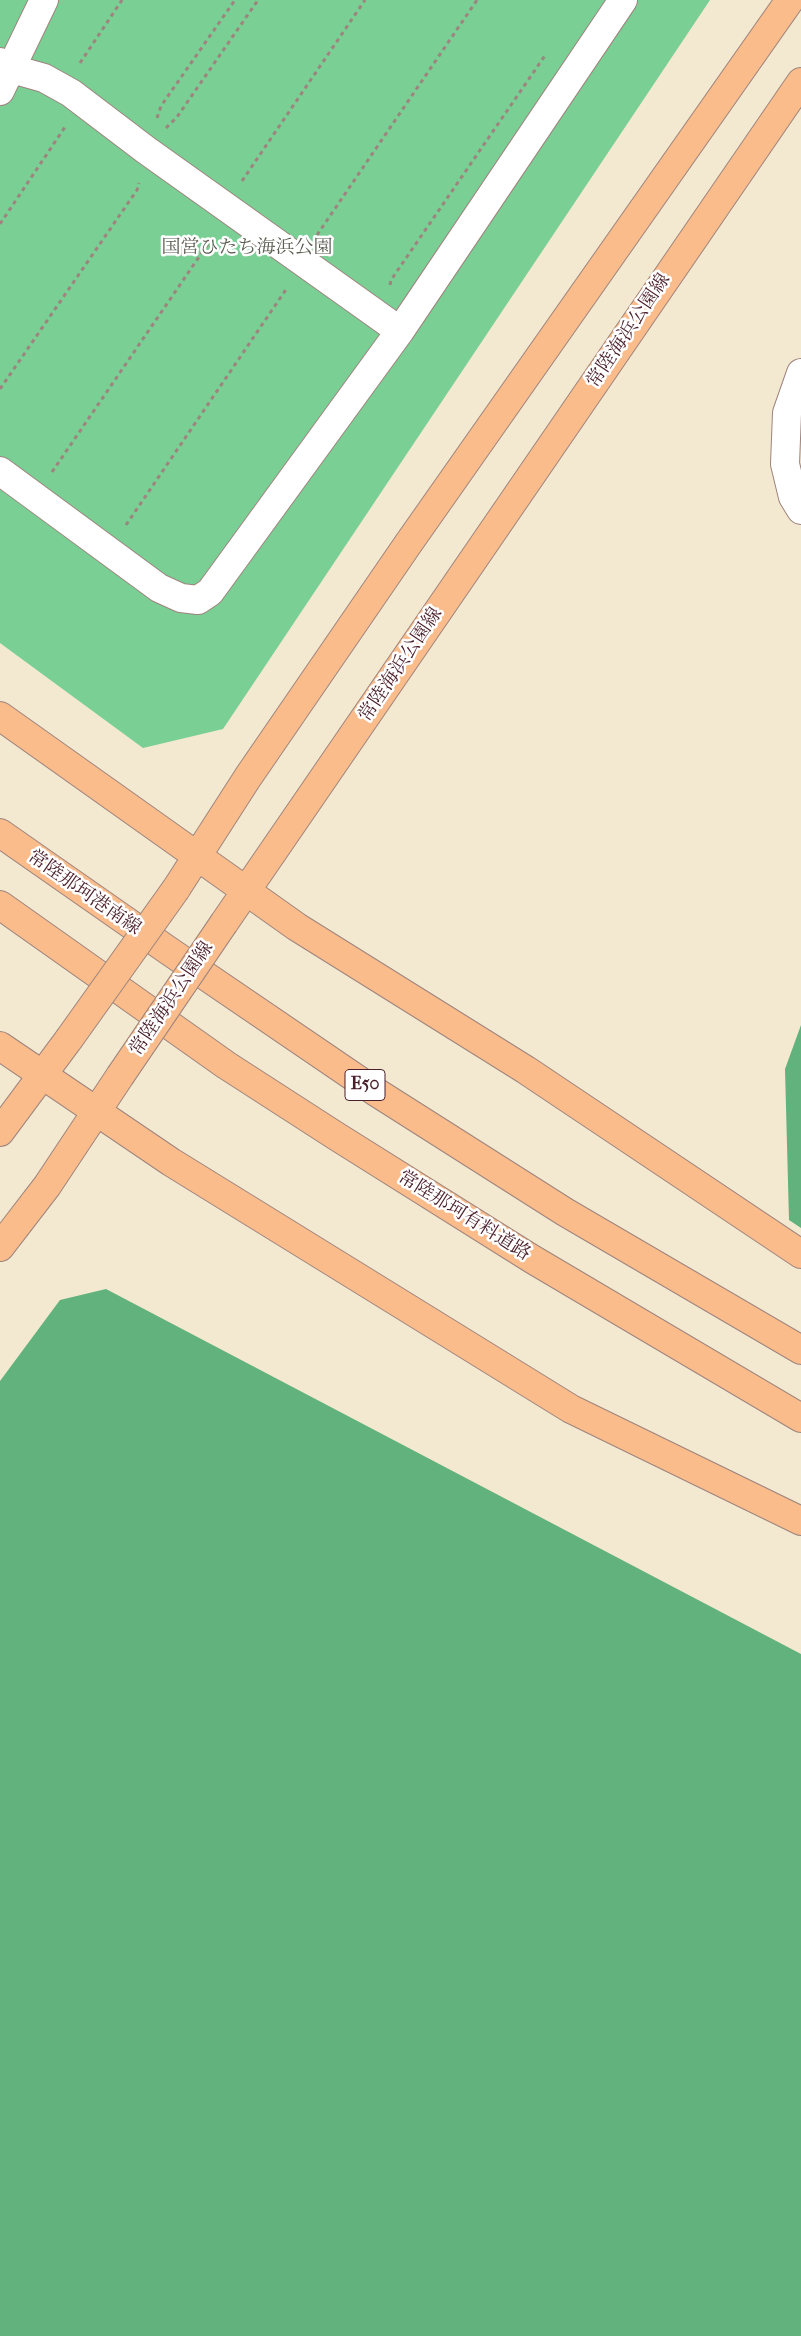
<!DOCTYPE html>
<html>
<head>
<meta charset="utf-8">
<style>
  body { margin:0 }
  canvas { display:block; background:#f3e8d0 }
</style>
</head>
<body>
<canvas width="801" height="2336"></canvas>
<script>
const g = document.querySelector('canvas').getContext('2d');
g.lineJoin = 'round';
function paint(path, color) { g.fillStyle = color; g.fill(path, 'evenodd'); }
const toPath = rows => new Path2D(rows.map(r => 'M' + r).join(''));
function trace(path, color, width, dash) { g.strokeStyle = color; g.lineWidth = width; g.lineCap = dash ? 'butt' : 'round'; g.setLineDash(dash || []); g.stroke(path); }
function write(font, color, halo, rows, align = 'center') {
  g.font = font + ' "IM FELL French Canon","Noto Serif JP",serif'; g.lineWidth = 5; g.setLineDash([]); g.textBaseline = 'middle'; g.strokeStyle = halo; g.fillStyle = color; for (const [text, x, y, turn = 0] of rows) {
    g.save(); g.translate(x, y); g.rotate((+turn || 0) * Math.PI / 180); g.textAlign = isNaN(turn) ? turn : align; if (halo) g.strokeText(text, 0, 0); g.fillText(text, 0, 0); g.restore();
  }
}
paint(toPath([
  [0,0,710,0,223,729,143,748,0,643]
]), '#79cf94');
paint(toPath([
  [801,1025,801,1228,789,1220,785,1069],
  [106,1289,801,1654,801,2336,0,2336,0,1381,60,1300]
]), '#62b27e');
const minor = toPath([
  [0,62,12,69,44,78,71,93,146,150,400,331],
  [0,91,44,0],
  [801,373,787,413,785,464,793,497,801,510],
  [0,471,159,588,181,598,198,600,210,592,400,331,623,0]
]);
const major = toPath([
  [176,889,248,777,408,544,790,0],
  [224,923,801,82],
  [0,1132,69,1039],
  [0,1247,47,1186,120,1076]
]);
const highway = toPath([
  [0,716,297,927,526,1070,801,1254],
  [0,833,169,951,376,1092,565,1212,801,1350],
  [0,905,226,1065,336,1136,532,1259,801,1418],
  [0,1046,171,1162,571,1409,801,1521]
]);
trace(minor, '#9e847e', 30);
trace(major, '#9e847e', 30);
trace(highway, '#9e847e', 30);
trace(toPath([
  [80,63,122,0],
  [157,118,161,106,235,0],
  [166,128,177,117,258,0],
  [242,181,365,0],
  [0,224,65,127],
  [317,235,477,0],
  [390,285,391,280,546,54],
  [0,389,137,190,139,183],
  [52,472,214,235],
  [126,525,287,288]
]), '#9e847e', 3, [4, 4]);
trace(minor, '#fff', 28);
trace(major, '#f9bc8a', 28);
trace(highway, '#f9bc8a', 28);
const majorBridge = toPath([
  [69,1039,176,889],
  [120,1076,224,923]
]);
trace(majorBridge, '#9e847e', 30, []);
trace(majorBridge, '#f9bc8a', 28);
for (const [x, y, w] of [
  [365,1085,40]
]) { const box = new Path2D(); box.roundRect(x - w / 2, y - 15.5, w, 31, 4); g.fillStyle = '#fff'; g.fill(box); trace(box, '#4a1f2b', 1); }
write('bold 18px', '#4a1f2b', null, [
  ["E50",365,1085]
]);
write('19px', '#5a5d50', '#fff', [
  ["国営ひたち海浜公園",247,248]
]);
write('19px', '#4a1f2b', '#fff', [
  ["常陸海浜公園線",629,331,-56],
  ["常陸海浜公園線",401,665,-56],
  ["常陸那珂港南線",84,893,35],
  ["常陸海浜公園線",172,999,-56],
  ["常陸那珂有料道路",464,1216,32]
]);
</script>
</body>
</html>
